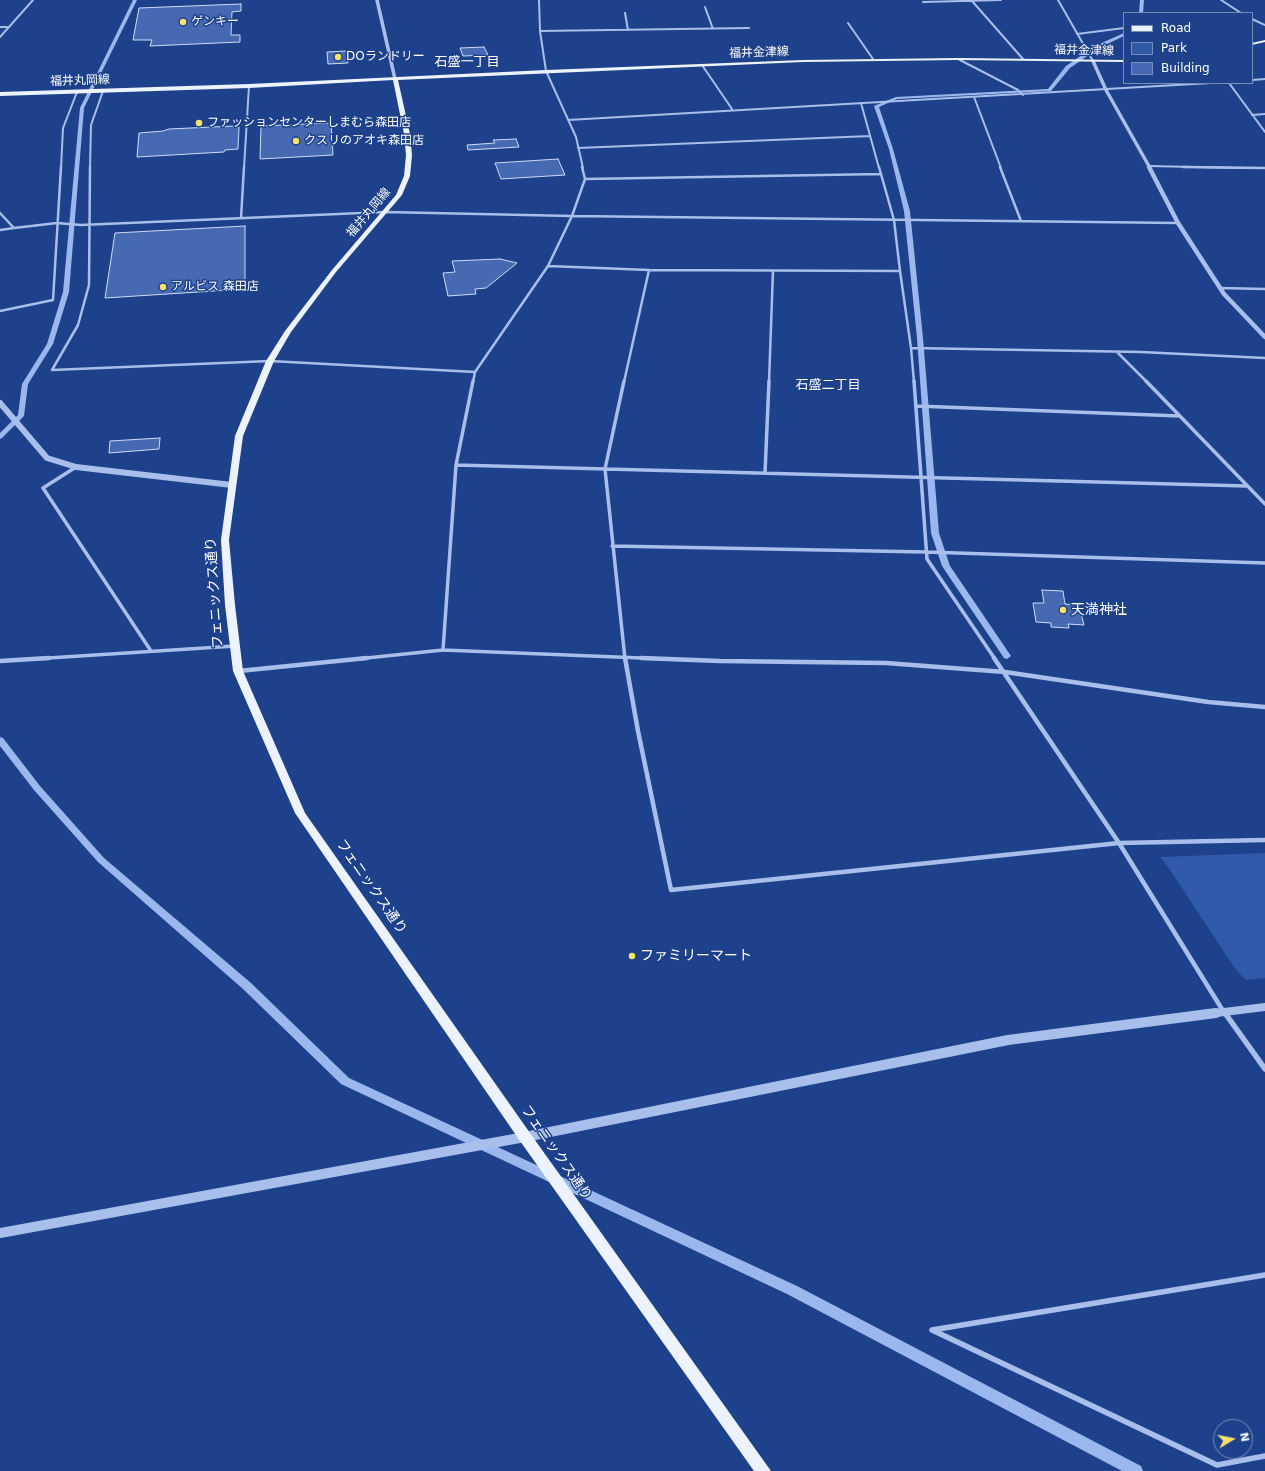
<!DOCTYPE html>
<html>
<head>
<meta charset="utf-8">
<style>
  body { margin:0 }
  #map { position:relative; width:1265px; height:1471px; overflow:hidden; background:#1d418a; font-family:"DejaVu Sans",sans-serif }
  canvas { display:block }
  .legend { position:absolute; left:1123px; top:12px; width:130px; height:72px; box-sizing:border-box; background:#1d418a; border:1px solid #778db9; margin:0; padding:5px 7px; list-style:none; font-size:12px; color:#fff }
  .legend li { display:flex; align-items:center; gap:8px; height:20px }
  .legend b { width:20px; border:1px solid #778db9 }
  .north { position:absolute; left:1213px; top:1419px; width:40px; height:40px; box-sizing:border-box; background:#1d418a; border:1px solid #778db9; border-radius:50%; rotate:80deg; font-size:11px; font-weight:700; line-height:16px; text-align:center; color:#fff }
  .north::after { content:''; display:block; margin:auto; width:14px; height:18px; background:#fbe167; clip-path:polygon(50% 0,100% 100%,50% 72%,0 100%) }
</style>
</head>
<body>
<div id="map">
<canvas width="1265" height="1471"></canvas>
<ul class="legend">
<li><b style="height:5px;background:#edf2ff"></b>Road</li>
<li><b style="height:11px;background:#3059a8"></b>Park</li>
<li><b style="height:11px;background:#456ab2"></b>Building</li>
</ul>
<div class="north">N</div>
</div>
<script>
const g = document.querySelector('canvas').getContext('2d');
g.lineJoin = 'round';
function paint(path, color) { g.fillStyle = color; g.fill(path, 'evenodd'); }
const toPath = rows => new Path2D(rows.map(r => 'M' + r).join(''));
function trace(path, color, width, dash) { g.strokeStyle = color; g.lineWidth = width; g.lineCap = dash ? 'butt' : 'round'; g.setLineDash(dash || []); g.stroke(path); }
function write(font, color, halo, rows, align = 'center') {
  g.font = font + ' "DejaVu Sans","Noto Sans JP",sans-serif'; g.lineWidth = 3; g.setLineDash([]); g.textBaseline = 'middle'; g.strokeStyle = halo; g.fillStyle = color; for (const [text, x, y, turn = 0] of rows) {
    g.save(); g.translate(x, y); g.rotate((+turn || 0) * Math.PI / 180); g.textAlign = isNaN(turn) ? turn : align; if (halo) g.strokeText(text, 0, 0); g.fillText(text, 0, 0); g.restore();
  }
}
paint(toPath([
  [1265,853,1265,978,1246,980,1236,970,1170,870,1160,857]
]), '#3059a8');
paint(toPath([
  [133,0,137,0,84,108,69,292,53,344,28,384,24,416,2,438,0,439,0,433,18,415,22,384,47,344,63,292,80,108,133,0],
  [1140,0,1144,0,1143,13,1139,13,1140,0],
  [1124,33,1124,36,1099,48,1070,68,1051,91,897,99,879,107,893,149,910,211,923,338,939,533,950,566,1011,656,1007,659,1004,658,942,566,931,533,917,338,904,211,889,149,874,106,896,97,1048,89,1066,66,1095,46,1124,33],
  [0,737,3,738,40,786,104,858,251,983,349,1078,797,1286,1141,1466,1143,1471,1122,1471,787,1294,341,1084,243,989,98,862,34,790,0,746,0,737]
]), '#9bb8ee');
const building = toPath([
  [241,4,241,11,232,12,231,35,240,35,240,42,150,46,152,40,133,40,139,8,241,4],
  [484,47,488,55,463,56,460,48,484,47],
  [347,51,348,63,328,64,327,52,347,51],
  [331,123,333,155,260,159,261,126,331,123],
  [234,126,239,127,238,149,225,150,224,152,137,157,139,133,163,131,169,129,234,126],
  [516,139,519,147,468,150,467,145,495,143,493,140,516,139],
  [558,159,565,175,501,179,495,163,558,159],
  [245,226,245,289,105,298,115,233,245,226],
  [500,259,517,263,486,288,475,289,476,294,448,296,443,273,455,272,452,261,500,259],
  [160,438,159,449,109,453,110,441,160,438],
  [1042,590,1063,591,1065,604,1079,605,1084,625,1068,624,1069,628,1051,627,1051,623,1036,622,1033,603,1044,603,1042,590]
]);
paint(building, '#456ab2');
trace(building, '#cddcf9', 1);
trace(toPath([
  [539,0,540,31,546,71,576,137,583,168],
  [1058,0,1093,61],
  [1221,0,1241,13],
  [972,1,1023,59],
  [923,2,1001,0],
  [705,7,713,29],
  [625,13,628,30],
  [1252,19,1265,25],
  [848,23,873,59],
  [0,27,7,27],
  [540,31,749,28],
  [1077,34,1124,28],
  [0,37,33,0],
  [958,59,1018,90,1023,95],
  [702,65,732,109],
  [1252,80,1265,79],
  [1229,83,1265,132],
  [974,97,1001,168],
  [861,103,879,168],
  [1252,115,1265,114],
  [568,120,1211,83],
  [578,148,870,136],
  [1149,166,1241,168],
  [61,168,63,128,77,92],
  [90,168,91,125,103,91],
  [244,168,249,86]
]), '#a8bfec', 2);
trace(toPath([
  [879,167,894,220,900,271],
  [1000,167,1021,221],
  [1183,167,1265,168],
  [585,179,881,174],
  [0,213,14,228,0,230],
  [241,218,244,167],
  [14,228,57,223,81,225,385,212,572,216,1178,223],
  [548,266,649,270,900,271,911,348,914,382],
  [1220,288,1265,289],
  [0,311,53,300,61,167],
  [911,348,1141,352,1265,358],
  [1117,352,1147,382],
  [52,370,270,361,475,372],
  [52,370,78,325,89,285,90,167],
  [473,382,475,372,548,266,572,216,585,179,582,167],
  [624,382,649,270],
  [769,382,773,271]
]), '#a8bfec', 2.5);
trace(toPath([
  [624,381,605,469,625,659],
  [914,381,927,559,995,659],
  [1146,381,1265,504],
  [916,406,1180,416],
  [456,465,1247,486],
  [76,467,43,488,151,651],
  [765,473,769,381],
  [612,546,926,552,1265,563],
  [443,650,456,465,473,381],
  [33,659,235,646],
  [357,659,443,650,666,659]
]), '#a8bfec', 3.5);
trace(toPath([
  [625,658,638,731,671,890,1119,843,1265,840],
  [641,658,720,661,886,663,1005,672,1208,702,1265,707],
  [994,658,1119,843,1225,1014],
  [0,661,49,658],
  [239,671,367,658]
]), '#a8bfec', 4.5);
trace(toPath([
  [1225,1013,1265,1069],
  [932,1330,1217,1465,1265,1456],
  [932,1330,1265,1275]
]), '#a8bfec', 5.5);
trace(toPath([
  [377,0,395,79],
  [1093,61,1106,90,1150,168]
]), '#a8bfec', 3.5);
trace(toPath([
  [1149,167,1178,223,1224,294,1265,337]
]), '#a8bfec', 4.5);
trace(toPath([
  [0,403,47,458,76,467,232,485]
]), '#a8bfec', 6);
trace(toPath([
  [1208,1014,1265,1007]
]), '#a8bfec', 8);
trace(toPath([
  [0,1233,525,1137,1008,1040,1216,1013]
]), '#a8bfec', 10);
paint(toPath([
  [1265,40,1265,42,1252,45,1252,43,1265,40],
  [958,58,1124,60,1124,62,958,60,803,62,398,80,410,134,412,155,410,176,402,195,336,272,291,332,274,361,243,436,229,540,235,605,243,671,305,813,530,1133,771,1471,754,1471,520,1141,295,813,233,671,225,605,221,540,235,436,266,361,285,331,332,270,396,195,404,176,406,155,404,134,393,80,249,88,0,96,0,92,249,84,546,70,803,60,958,58]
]), '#edf2ff');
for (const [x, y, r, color] of [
  [183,22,4,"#fbe167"],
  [338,57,4,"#fbe167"],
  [199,123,4,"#fbe167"],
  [296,141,4,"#fbe167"],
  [163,287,4,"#fbe167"],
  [1063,610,4,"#fbe167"],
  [632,956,4,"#fbe167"]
]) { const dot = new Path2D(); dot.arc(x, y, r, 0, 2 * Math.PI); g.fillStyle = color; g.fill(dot); trace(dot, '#1d418a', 1.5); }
write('12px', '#fff', '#1d418a', [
  ["ゲンキー",191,22],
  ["DOランドリー",346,57],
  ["ファッションセンターしまむら森田店",207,123],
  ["クスリのアオキ森田店",304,141],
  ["アルビス 森田店",171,287]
], 'left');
write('12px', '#fff', '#1d418a', [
  ["福井金津線",1084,51,1],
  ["福井金津線",759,53,-2],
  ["福井丸岡線",80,81,-2],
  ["福井丸岡線",369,213,-50]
]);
write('13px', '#fff', '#1d418a', [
  ["石盛一丁目",467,63],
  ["石盛二丁目",828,386]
]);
write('14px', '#fff', '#1d418a', [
  ["フェニックス通り",215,593,-94],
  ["フェニックス通り",371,887,55],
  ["フェニックス通り",556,1153,55]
]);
write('14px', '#fff', '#1d418a', [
  ["天満神社",1071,610],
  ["ファミリーマート",640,956]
], 'left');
</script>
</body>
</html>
